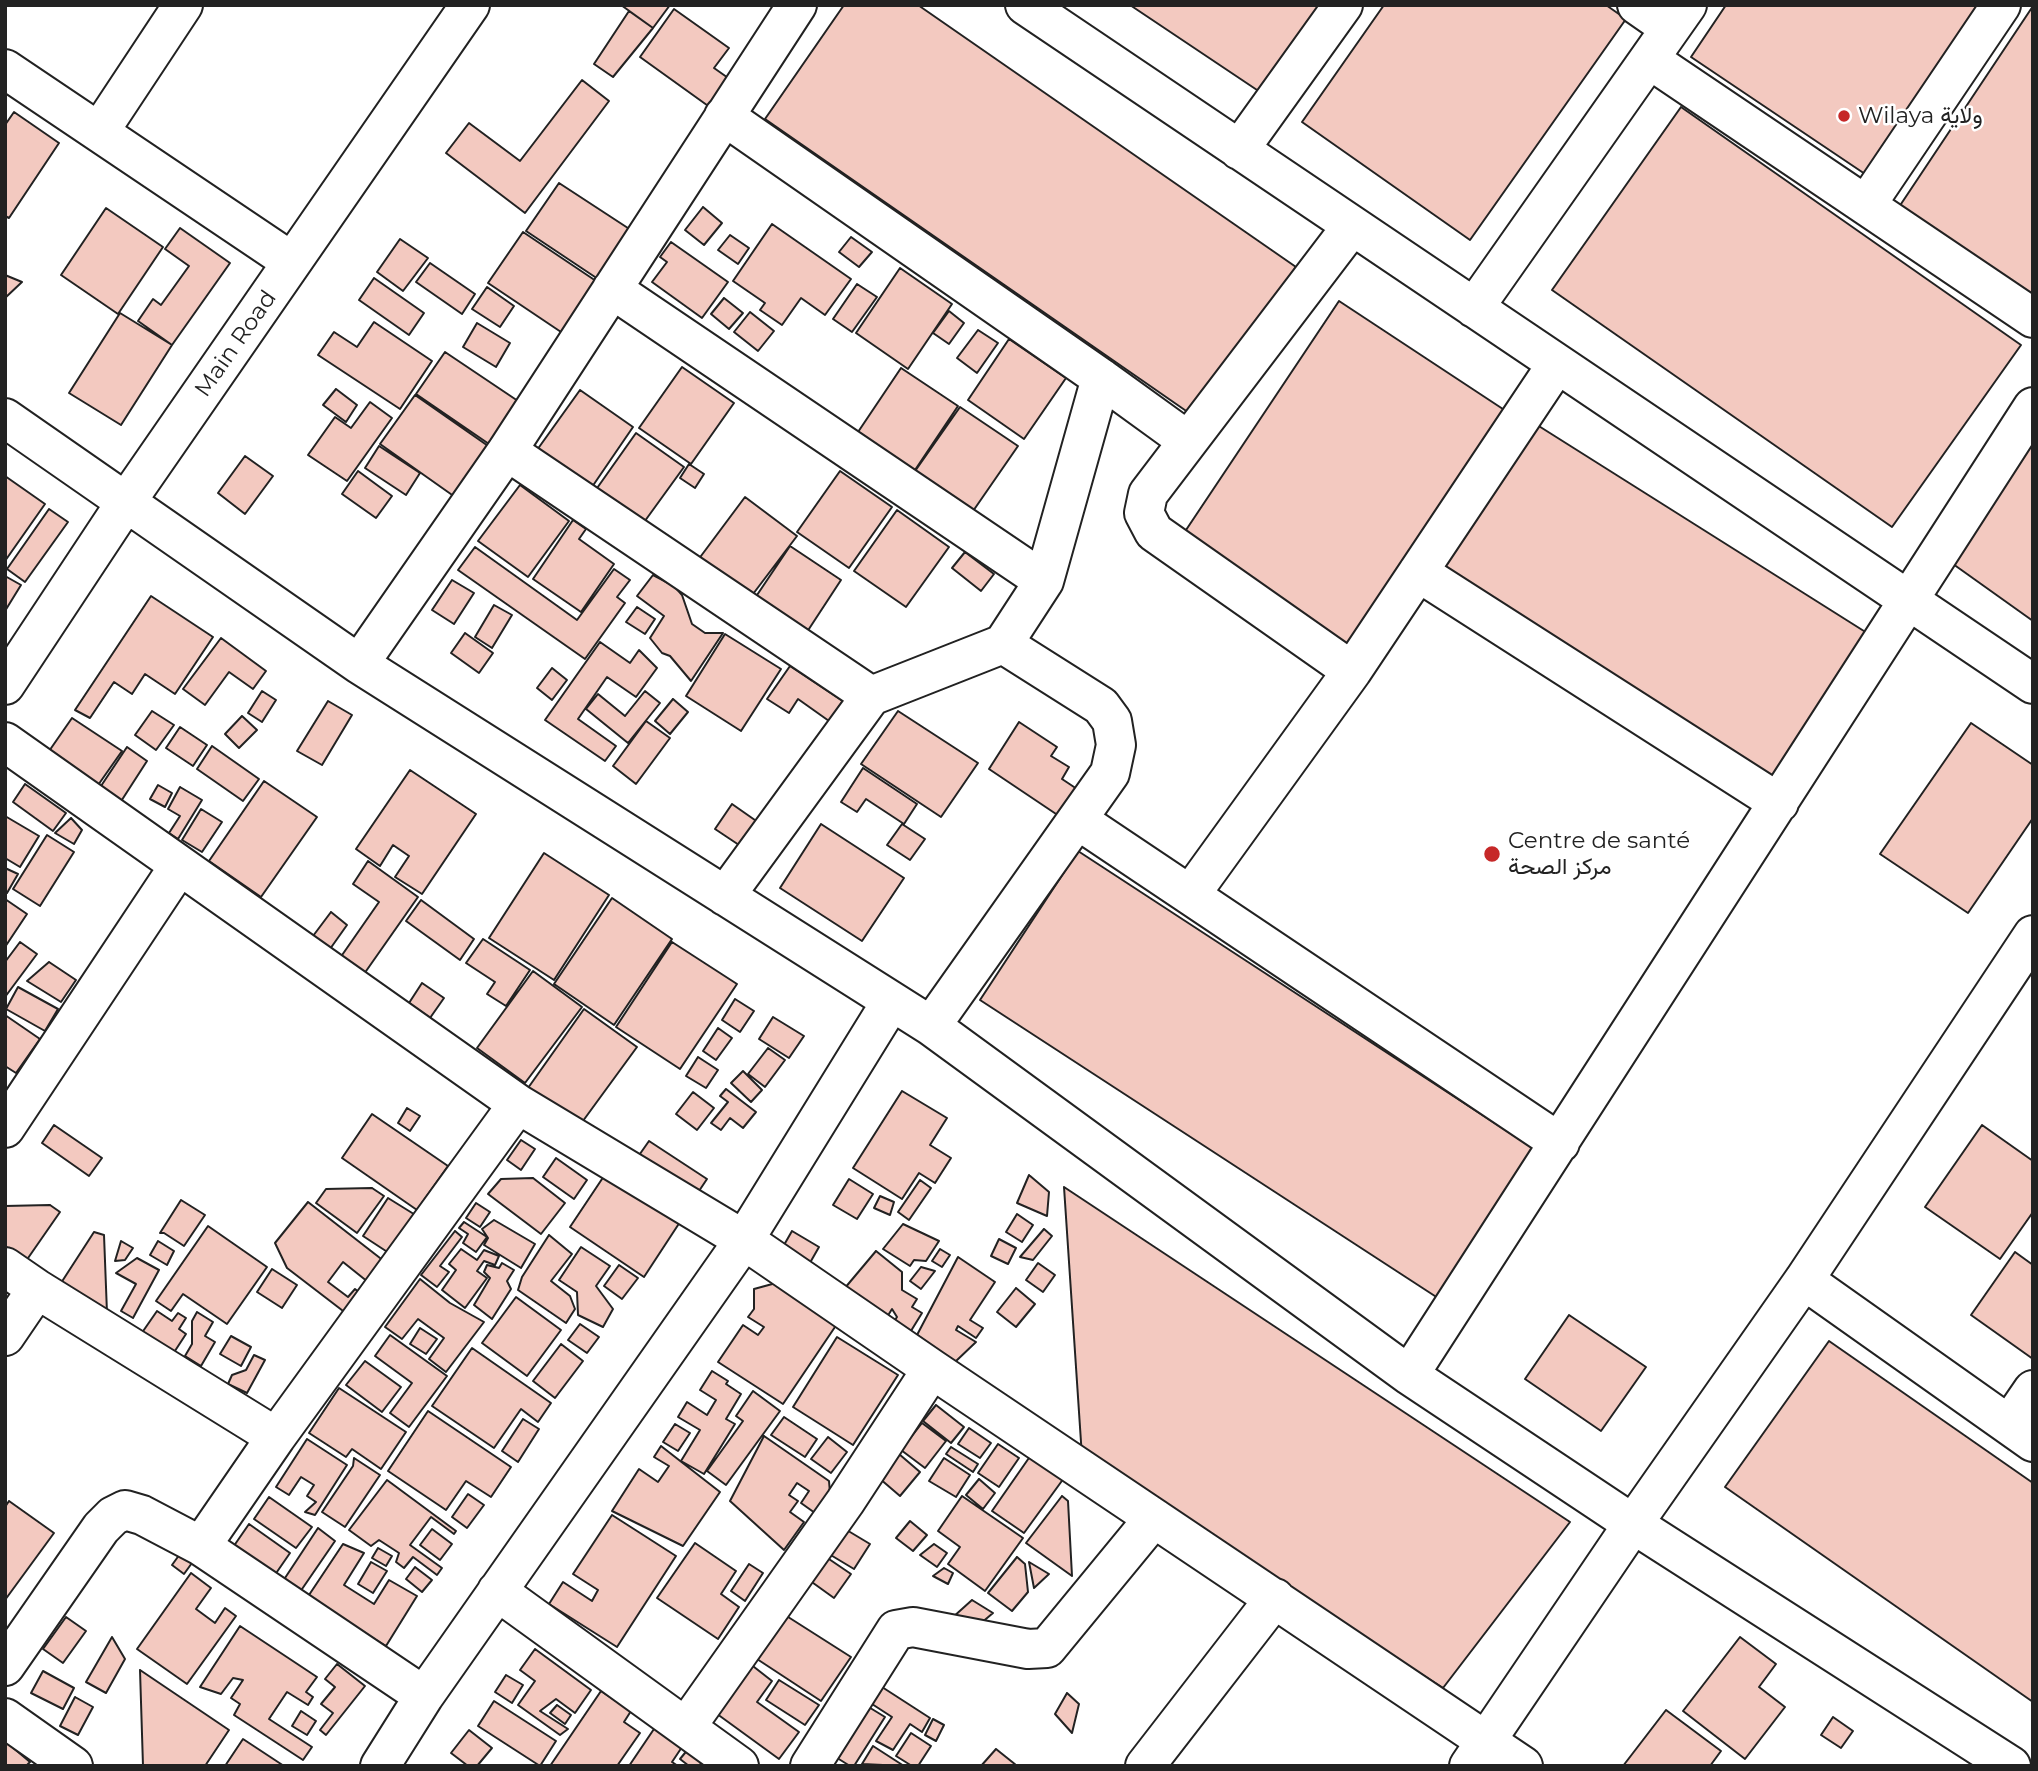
<!DOCTYPE html>
<html>
<head>
<meta charset="utf-8">
<style>
  body { margin:0 }
  #map { position:relative; width:2038px; height:1771px; overflow:hidden; background:#fff; font-family:Montserrat,sans-serif }
  canvas { display:block }
  .frame { position:absolute; inset:0; border:7px solid #222; pointer-events:none }
</style>
</head>
<body>
<div id="map">
<canvas width="2038" height="1771"></canvas>
<div class="frame"></div>
</div>
<script>
const g = document.querySelector('canvas').getContext('2d');
g.lineJoin = 'round';
function paint(path, color) { g.fillStyle = color; g.fill(path, 'evenodd'); }
const toPath = rows => new Path2D(rows.map(r => 'M' + r).join(''));
function trace(path, color, width, dash) { g.strokeStyle = color; g.lineWidth = width; g.lineCap = dash ? 'butt' : 'round'; g.setLineDash(dash || []); g.stroke(path); }
function write(font, color, halo, rows, align = 'center') {
  g.font = font + ' Montserrat,Vazirmatn,sans-serif'; g.lineWidth = 5; g.setLineDash([]); g.textBaseline = 'middle'; g.strokeStyle = halo; g.fillStyle = color; for (const [text, x, y, turn = 0] of rows) {
    g.save(); g.translate(x, y); g.rotate((+turn || 0) * Math.PI / 180); g.textAlign = isNaN(turn) ? turn : align; if (halo) g.strokeText(text, 0, 0); g.fillText(text, 0, 0); g.restore();
  }
}
const building = toPath([
  [621,5,670,5,653,28,621,5],
  [844,5,918,5,1296,267,1192,415,765,119,844,5],
  [1130,5,1323,5,1263,94,1130,5],
  [1384,5,1606,5,1626,19,1470,240,1302,122,1384,5],
  [1726,5,1984,5,1868,176,1691,57,1726,5],
  [2033,6,2033,296,1899,207,2033,6],
  [674,9,729,48,714,68,731,80,711,108,640,57,674,9],
  [629,11,653,28,613,77,594,64,629,11],
  [582,80,609,101,525,213,446,153,469,123,520,161,582,80],
  [1681,107,2021,345,1892,527,1552,290,1681,107],
  [14,112,59,143,9,218,5,216,5,125,14,112],
  [559,183,634,232,601,281,526,231,559,183],
  [703,207,722,223,704,245,685,230,703,207],
  [106,208,163,247,118,314,61,275,106,208],
  [772,224,851,279,825,315,801,298,782,325,760,310,765,303,733,281,772,224],
  [180,228,230,263,172,345,138,321,153,299,161,305,189,266,165,249,180,228],
  [523,232,599,283,564,334,488,283,523,232],
  [730,235,749,248,738,264,718,250,730,235],
  [851,237,872,252,859,267,839,252,851,237],
  [400,239,428,258,403,291,377,272,400,239],
  [671,242,728,282,702,318,652,282,667,262,660,257,671,242],
  [430,263,475,294,462,314,416,282,430,263],
  [900,268,952,304,908,369,856,333,900,268],
  [5,275,22,282,5,298,5,275],
  [374,278,424,313,409,335,359,300,374,278],
  [857,284,877,297,852,332,833,319,857,284],
  [487,287,514,306,500,327,472,309,487,287],
  [724,298,743,313,729,329,711,314,724,298],
  [1339,301,1512,415,1355,650,1182,536,1339,301],
  [949,311,964,323,949,344,933,333,949,311],
  [750,312,774,331,758,351,734,332,750,312],
  [120,313,172,345,121,425,69,393,120,313],
  [374,322,432,361,400,409,318,355,334,332,357,347,374,322],
  [477,323,510,343,496,367,463,347,477,323],
  [978,330,998,343,977,373,957,358,978,330],
  [1009,339,1066,378,1024,439,968,400,1009,339],
  [445,352,518,401,489,444,416,394,445,352],
  [682,367,734,403,691,464,639,428,682,367],
  [901,368,958,406,913,473,856,435,901,368],
  [336,389,357,405,346,422,323,405,336,389],
  [580,390,633,427,592,487,537,450,580,390],
  [415,395,491,448,455,497,380,444,415,395],
  [370,402,392,418,347,481,308,455,335,417,351,428,370,402],
  [960,407,1018,446,971,514,913,474,960,407],
  [1534,423,1875,638,1779,787,1438,572,1534,423],
  [636,433,684,467,642,525,595,491,636,433],
  [2033,438,2033,621,1946,559,2033,438],
  [379,446,420,473,406,495,365,468,379,446],
  [245,456,273,476,245,514,218,493,245,456],
  [689,464,704,474,695,488,680,478,689,464],
  [358,471,392,496,376,518,342,494,358,471],
  [840,471,892,507,849,568,797,532,840,471],
  [5,476,45,504,5,561,5,476],
  [520,485,569,521,528,577,478,541,520,485],
  [745,497,797,536,750,598,698,560,745,497],
  [49,509,68,522,25,582,7,569,49,509],
  [897,510,949,547,906,607,854,571,897,510],
  [573,520,586,529,579,539,614,564,581,612,533,579,573,520],
  [790,546,841,580,805,635,753,601,790,546],
  [475,547,577,620,614,569,630,580,617,597,625,603,585,659,458,570,475,547],
  [965,552,994,574,981,591,952,568,965,552],
  [653,575,674,586,682,595,692,624,705,633,723,633,691,681,670,656,662,653,650,638,664,616,637,596,653,575],
  [5,576,21,585,5,611,5,576],
  [452,580,474,593,454,624,432,610,452,580],
  [151,596,213,637,175,694,145,674,132,694,114,682,90,718,75,710,151,596],
  [494,605,512,615,492,648,475,637,494,605],
  [637,607,655,619,645,634,626,622,637,607],
  [465,633,493,653,479,673,451,653,465,633],
  [725,634,781,669,741,731,686,696,725,634],
  [221,638,266,671,253,689,229,672,205,705,183,689,221,638],
  [600,642,630,663,639,650,657,668,636,697,607,677,578,719,616,746,605,761,545,720,600,642],
  [790,666,843,701,829,721,798,699,789,713,767,699,790,666],
  [552,668,567,680,552,700,537,688,552,668],
  [262,691,276,700,262,722,248,713,262,691],
  [645,691,660,703,628,743,586,709,598,694,625,716,645,691],
  [673,699,688,712,670,734,655,721,673,699],
  [328,701,352,715,322,765,297,751,328,701],
  [152,711,174,725,156,750,135,735,152,711],
  [898,711,978,763,941,817,861,764,898,711],
  [242,716,257,730,239,748,225,734,242,716],
  [72,718,122,751,96,788,47,754,72,718],
  [646,721,670,738,636,784,613,766,646,721],
  [1019,722,1057,747,1051,756,1069,767,1062,779,1086,795,1068,822,989,769,1019,722],
  [1971,723,2033,765,2033,818,1968,913,1880,854,1971,723],
  [180,727,207,745,193,766,166,748,180,727],
  [212,746,259,779,243,801,197,769,212,746],
  [127,747,147,761,118,806,97,792,127,747],
  [863,768,917,804,904,824,866,799,857,812,841,802,863,768],
  [410,770,476,814,422,894,395,877,409,856,393,845,380,866,356,849,410,770],
  [264,781,317,817,261,897,209,861,264,781],
  [25,784,66,813,53,831,13,802,25,784],
  [158,785,172,793,165,807,150,799,158,785],
  [180,787,202,800,178,839,169,833,180,816,168,809,180,787],
  [732,804,762,825,745,849,715,829,732,804],
  [201,809,222,822,202,852,182,840,201,809],
  [5,816,39,836,20,867,5,858,5,816],
  [71,818,82,830,74,844,55,833,71,818],
  [821,824,904,878,862,941,780,888,821,824],
  [902,824,925,839,910,860,887,845,902,824],
  [47,835,74,852,40,906,13,889,47,835],
  [1078,851,1539,1152,1441,1300,980,1000,1078,851],
  [544,853,609,895,554,980,489,938,544,853],
  [368,861,418,897,364,974,340,958,379,902,353,884,368,861],
  [5,868,18,874,7,893,5,892,5,868],
  [612,898,672,939,614,1025,554,984,612,898],
  [5,899,27,914,5,947,5,899],
  [421,900,474,939,460,960,406,921,421,900],
  [331,912,347,925,330,949,313,936,331,912],
  [483,939,530,970,506,1006,487,994,495,982,466,963,483,939],
  [20,942,37,954,5,997,5,962,20,942],
  [672,942,737,984,680,1069,616,1027,672,942],
  [49,962,76,980,61,1002,27,981,49,962],
  [533,971,582,1007,525,1083,477,1048,533,971],
  [422,983,444,998,430,1018,409,1003,422,983],
  [18,987,58,1009,45,1031,6,1009,18,987],
  [735,999,754,1011,740,1032,722,1020,735,999],
  [584,1009,637,1047,580,1125,528,1088,584,1009],
  [5,1015,40,1039,16,1073,5,1066,5,1015],
  [773,1017,804,1036,789,1058,759,1039,773,1017],
  [718,1028,732,1038,716,1060,703,1051,718,1028],
  [768,1048,785,1060,765,1087,748,1074,768,1048],
  [698,1057,718,1070,706,1088,686,1076,698,1057],
  [743,1071,762,1090,751,1102,731,1083,743,1071],
  [726,1089,756,1112,743,1128,730,1118,721,1130,711,1123,728,1102,720,1096,726,1089],
  [902,1091,947,1118,930,1145,951,1158,935,1183,919,1173,902,1199,853,1168,902,1091],
  [693,1092,714,1108,697,1130,676,1114,693,1092],
  [407,1108,420,1116,410,1131,398,1123,407,1108],
  [372,1114,448,1166,417,1210,342,1158,372,1114],
  [54,1125,102,1158,89,1176,42,1143,54,1125],
  [1982,1125,2033,1161,2033,1212,2000,1259,1925,1207,1982,1125],
  [521,1140,535,1149,521,1170,507,1160,521,1140],
  [649,1141,707,1179,693,1200,635,1161,649,1141],
  [556,1158,587,1180,574,1199,543,1177,556,1158],
  [606,1173,680,1222,644,1277,570,1227,606,1173],
  [1029,1175,1049,1192,1047,1216,1017,1203,1029,1175],
  [533,1178,565,1203,541,1234,488,1194,501,1179,533,1178],
  [849,1179,873,1194,857,1219,833,1205,849,1179],
  [920,1180,931,1188,909,1220,898,1212,920,1180],
  [1064,1187,1570,1522,1443,1688,1082,1457,1064,1187],
  [372,1188,384,1196,357,1233,316,1203,326,1189,372,1188],
  [880,1196,894,1202,890,1215,874,1208,880,1196],
  [388,1198,417,1216,392,1255,363,1236,388,1198],
  [181,1200,205,1215,184,1246,164,1233,160,1233,181,1200],
  [308,1202,389,1265,373,1286,343,1262,328,1282,348,1297,355,1289,362,1295,347,1314,287,1268,275,1243,308,1202],
  [476,1203,490,1212,480,1227,466,1218,476,1203],
  [50,1205,60,1212,26,1261,5,1246,5,1206,50,1205],
  [1017,1214,1033,1225,1022,1242,1006,1232,1017,1214],
  [494,1220,535,1244,521,1268,484,1245,488,1238,482,1229,494,1220],
  [464,1222,487,1237,476,1252,463,1243,468,1234,459,1228,464,1222],
  [903,1224,939,1241,926,1261,914,1260,910,1266,883,1249,903,1224],
  [208,1226,267,1267,227,1324,183,1294,171,1311,156,1301,208,1226],
  [1044,1229,1052,1236,1033,1260,1020,1257,1044,1229],
  [455,1231,462,1237,440,1266,449,1272,437,1287,421,1275,455,1231],
  [792,1231,819,1247,807,1268,780,1252,792,1231],
  [94,1232,104,1235,107,1313,61,1283,94,1232],
  [549,1235,572,1254,551,1281,570,1296,575,1309,566,1323,518,1290,522,1277,549,1235],
  [999,1239,1016,1248,1008,1264,991,1256,999,1239],
  [121,1241,133,1248,125,1260,115,1261,121,1241],
  [158,1241,174,1251,167,1265,150,1255,158,1241],
  [581,1247,610,1266,596,1286,613,1309,603,1327,578,1315,577,1292,559,1280,581,1247],
  [461,1249,477,1260,484,1250,499,1256,495,1265,484,1261,477,1271,487,1278,465,1308,442,1290,456,1270,449,1264,461,1249],
  [940,1249,950,1255,942,1267,932,1261,940,1249],
  [876,1251,902,1272,902,1290,917,1299,912,1307,922,1313,906,1339,889,1329,897,1317,892,1309,884,1322,839,1295,876,1251],
  [2015,1252,2033,1265,2033,1359,1971,1315,2015,1252],
  [958,1257,995,1282,970,1320,983,1328,976,1338,958,1326,956,1330,976,1342,955,1362,917,1335,958,1257],
  [137,1258,159,1270,133,1318,121,1311,136,1284,116,1273,137,1258],
  [502,1263,514,1270,507,1281,511,1289,492,1319,474,1305,490,1278,484,1272,487,1265,499,1268,502,1263],
  [1038,1263,1055,1275,1043,1292,1026,1280,1038,1263],
  [619,1265,638,1278,622,1299,604,1286,619,1265],
  [921,1267,935,1271,921,1289,910,1281,921,1267],
  [272,1269,297,1285,282,1308,257,1292,272,1269],
  [420,1279,450,1303,484,1322,446,1372,429,1359,444,1338,418,1319,402,1339,385,1327,420,1279],
  [776,1283,837,1324,783,1404,718,1362,743,1325,758,1335,764,1327,748,1317,754,1309,754,1289,776,1283],
  [1016,1288,1035,1304,1016,1327,997,1312,1016,1288],
  [516,1297,561,1330,527,1376,482,1343,516,1297],
  [157,1311,172,1321,178,1313,186,1318,179,1329,186,1334,171,1357,139,1337,157,1311],
  [197,1312,213,1322,205,1336,215,1342,201,1366,185,1356,192,1344,192,1321,197,1312],
  [1569,1315,1646,1367,1601,1431,1525,1379,1569,1315],
  [580,1324,599,1337,587,1353,568,1340,580,1324],
  [420,1328,437,1339,426,1354,410,1344,420,1328],
  [390,1335,447,1376,409,1427,390,1413,412,1383,375,1356,390,1335],
  [231,1336,251,1347,241,1366,220,1354,231,1336],
  [837,1337,898,1375,853,1445,793,1407,837,1337],
  [1829,1341,2033,1483,2033,1702,1725,1487,1829,1341],
  [561,1344,583,1361,555,1398,533,1381,561,1344],
  [472,1348,551,1403,538,1422,521,1409,494,1448,432,1406,472,1348],
  [254,1355,265,1360,247,1393,228,1384,232,1375,246,1370,254,1355],
  [365,1361,401,1387,382,1412,346,1385,365,1361],
  [712,1371,728,1381,726,1384,741,1394,726,1419,735,1424,704,1474,681,1461,700,1430,678,1417,687,1402,707,1415,716,1400,700,1390,712,1371],
  [339,1388,406,1432,381,1469,352,1449,346,1457,309,1433,339,1388],
  [753,1391,780,1411,726,1485,707,1471,743,1421,736,1416,753,1391],
  [936,1405,964,1427,951,1443,923,1421,936,1405],
  [428,1411,511,1467,491,1497,466,1481,446,1510,388,1471,428,1411],
  [784,1417,817,1439,805,1457,771,1435,784,1417],
  [523,1419,539,1429,518,1462,502,1451,523,1419],
  [922,1423,946,1441,925,1468,901,1450,922,1423],
  [675,1424,690,1433,678,1451,663,1442,675,1424],
  [969,1428,991,1443,980,1458,958,1444,969,1428],
  [764,1436,829,1481,830,1493,815,1513,801,1503,809,1491,797,1483,789,1495,798,1501,790,1512,804,1522,784,1550,730,1501,764,1436],
  [828,1437,847,1452,831,1473,811,1459,828,1437],
  [307,1439,347,1465,315,1515,305,1512,316,1502,307,1496,314,1485,301,1477,289,1495,276,1487,307,1439],
  [998,1444,1019,1458,999,1487,978,1473,998,1444],
  [661,1446,720,1492,683,1546,612,1511,639,1469,658,1482,669,1466,654,1457,661,1446],
  [951,1447,978,1464,973,1472,946,1454,951,1447],
  [899,1454,920,1472,900,1496,879,1478,899,1454],
  [1031,1455,1064,1478,1024,1533,992,1511,1031,1455],
  [354,1458,380,1475,345,1527,322,1512,353,1466,354,1458],
  [944,1458,970,1475,956,1497,929,1481,944,1458],
  [979,1479,995,1493,983,1509,966,1495,979,1479],
  [387,1480,456,1531,454,1534,431,1517,410,1545,442,1568,437,1575,413,1557,404,1568,396,1562,399,1553,379,1540,371,1546,349,1530,387,1480],
  [468,1494,484,1505,467,1528,452,1517,468,1494],
  [962,1496,1023,1538,985,1591,948,1564,960,1547,938,1531,962,1496],
  [1062,1496,1068,1501,1072,1576,1026,1543,1062,1496],
  [269,1497,312,1527,296,1548,254,1519,269,1497],
  [9,1501,54,1533,5,1600,5,1507,9,1501],
  [612,1515,676,1556,617,1647,549,1604,563,1582,592,1601,598,1590,573,1574,612,1515],
  [910,1521,927,1535,913,1551,896,1538,910,1521],
  [249,1524,290,1553,270,1582,229,1553,249,1524],
  [318,1528,335,1541,300,1592,283,1581,318,1528],
  [432,1529,452,1544,440,1560,420,1545,432,1529],
  [845,1529,870,1544,854,1569,829,1554,845,1529],
  [695,1543,736,1571,721,1594,739,1607,718,1639,657,1598,695,1543],
  [343,1544,364,1553,344,1585,374,1604,389,1580,417,1596,386,1646,307,1598,343,1544],
  [934,1544,947,1553,937,1567,920,1555,934,1544],
  [185,1547,197,1556,184,1574,172,1565,185,1547],
  [378,1548,392,1556,386,1566,372,1558,378,1548],
  [826,1557,851,1574,834,1598,809,1580,826,1557],
  [1017,1557,1025,1564,1028,1592,1012,1611,988,1593,1017,1557],
  [371,1562,387,1571,373,1593,358,1584,371,1562],
  [1029,1562,1049,1574,1034,1588,1029,1562],
  [749,1564,763,1573,745,1601,731,1591,749,1564],
  [415,1567,432,1580,422,1592,406,1579,415,1567],
  [944,1568,953,1573,948,1584,933,1576,944,1568],
  [191,1573,211,1588,196,1609,215,1623,225,1608,236,1616,187,1684,137,1649,191,1573],
  [972,1600,993,1613,967,1635,952,1618,972,1600],
  [785,1615,851,1657,821,1701,757,1659,785,1615],
  [66,1617,86,1631,63,1663,43,1649,66,1617],
  [240,1626,317,1677,306,1692,313,1697,308,1705,287,1692,269,1719,312,1747,303,1760,234,1715,240,1704,231,1698,243,1680,233,1678,221,1694,200,1687,240,1626],
  [112,1637,125,1659,106,1693,86,1682,112,1637],
  [1740,1637,1776,1664,1759,1687,1785,1707,1745,1759,1683,1711,1740,1637],
  [535,1649,591,1690,575,1713,556,1699,540,1711,568,1729,560,1735,518,1705,535,1681,520,1670,535,1649],
  [749,1663,772,1681,757,1702,799,1732,779,1759,713,1711,749,1663],
  [337,1664,365,1686,326,1735,320,1730,333,1713,321,1704,335,1687,325,1679,337,1664],
  [140,1670,229,1730,205,1766,143,1766,140,1670],
  [43,1671,74,1688,63,1709,31,1693,43,1671],
  [506,1675,523,1685,512,1703,495,1692,506,1675],
  [779,1680,819,1705,805,1725,766,1700,779,1680],
  [882,1687,930,1718,922,1732,910,1724,893,1750,876,1741,892,1717,872,1704,882,1687],
  [601,1691,631,1711,624,1722,640,1733,617,1766,550,1766,601,1691],
  [1067,1693,1079,1704,1072,1733,1055,1714,1067,1693],
  [75,1697,93,1707,78,1735,60,1726,75,1697],
  [494,1701,556,1741,540,1766,478,1726,494,1701],
  [557,1705,571,1715,565,1724,550,1713,557,1705],
  [867,1706,885,1717,854,1766,850,1766,834,1756,867,1706],
  [1666,1710,1721,1751,1710,1766,1623,1766,1666,1710],
  [301,1711,316,1721,307,1735,292,1726,301,1711],
  [1833,1717,1853,1731,1841,1748,1821,1735,1833,1717],
  [933,1719,944,1725,936,1741,925,1735,933,1719],
  [656,1726,684,1744,672,1762,678,1766,629,1766,656,1726],
  [469,1730,492,1748,477,1766,468,1766,451,1753,469,1730],
  [911,1733,931,1746,918,1766,912,1766,896,1756,911,1733],
  [243,1739,284,1766,225,1766,243,1739],
  [5,1741,30,1762,26,1766,5,1766,5,1741],
  [873,1746,904,1766,862,1764,873,1746],
  [689,1748,704,1759,699,1766,689,1766,680,1759,689,1748],
  [996,1749,1016,1765,1015,1766,981,1766,996,1749]
]);
paint(building, '#f3c9c0');
trace(building, '#222', 2);
const minor = toPath([
  [1025,5,2033,684],
  [1637,5,1670,28],
  [1649,59,2033,318],
  [5,69,292,262],
  [724,116,1101,378,1188,441],
  [99,132,183,5],
  [1239,150,1343,5],
  [1866,205,2001,5],
  [612,289,1044,581],
  [1474,308,1687,5],
  [5,418,359,664,931,1026,1409,1375,1633,1524,2011,1766],
  [507,451,871,696],
  [1418,572,1779,803],
  [359,664,507,451,797,5],
  [1352,671,1154,532,1144,513,1148,494,1352,226],
  [5,685,126,502,470,5],
  [5,742,518,1104,744,1240,932,1369,1523,1766],
  [1078,820,1560,1143],
  [1190,895,1352,671,1557,364],
  [725,896,871,696,1003,644,1044,581,1101,378],
  [931,1026,1110,773,1116,745,1112,721,1101,706,1003,644],
  [5,1128,179,866],
  [5,1267,37,1289,276,1437],
  [1804,1280,2033,1442],
  [5,1336,37,1289],
  [1409,1375,2033,407],
  [2009,1425,2033,1390],
  [201,1546,276,1437,518,1104],
  [497,1591,739,1766],
  [5,1666,101,1528,113,1516,125,1510,142,1515,201,1546,424,1696],
  [5,1718,73,1766],
  [686,1727,845,1502,932,1369],
  [380,1766,424,1696,744,1240,891,1002],
  [810,1766,896,1630,913,1627,1028,1649,1047,1648,1154,1518],
  [1145,1766,1275,1598],
  [1469,1766,1633,1524,1804,1280,2033,935]
]);
trace(minor, '#222', 42);
trace(minor, '#fff', 38);
for (const [x, y, r, color] of [
  [1844,116,7,"#c62828"],
  [1492,854,9,"#c62828"]
]) { const dot = new Path2D(); dot.arc(x, y, r, 0, 2 * Math.PI); g.fillStyle = color; g.fill(dot); trace(dot, '#fff', 2.5); }
write('23px', '#222', '#fff', [
  ["Wilaya ولاية",1858,116],
  ["Centre de santé",1508,841],
  ["مركز الصحة",1508,867]
], 'left');
write('23px', '#222', '#fff', [
  ["Main Road",236,344,-55]
]);
</script>
</body>
</html>
